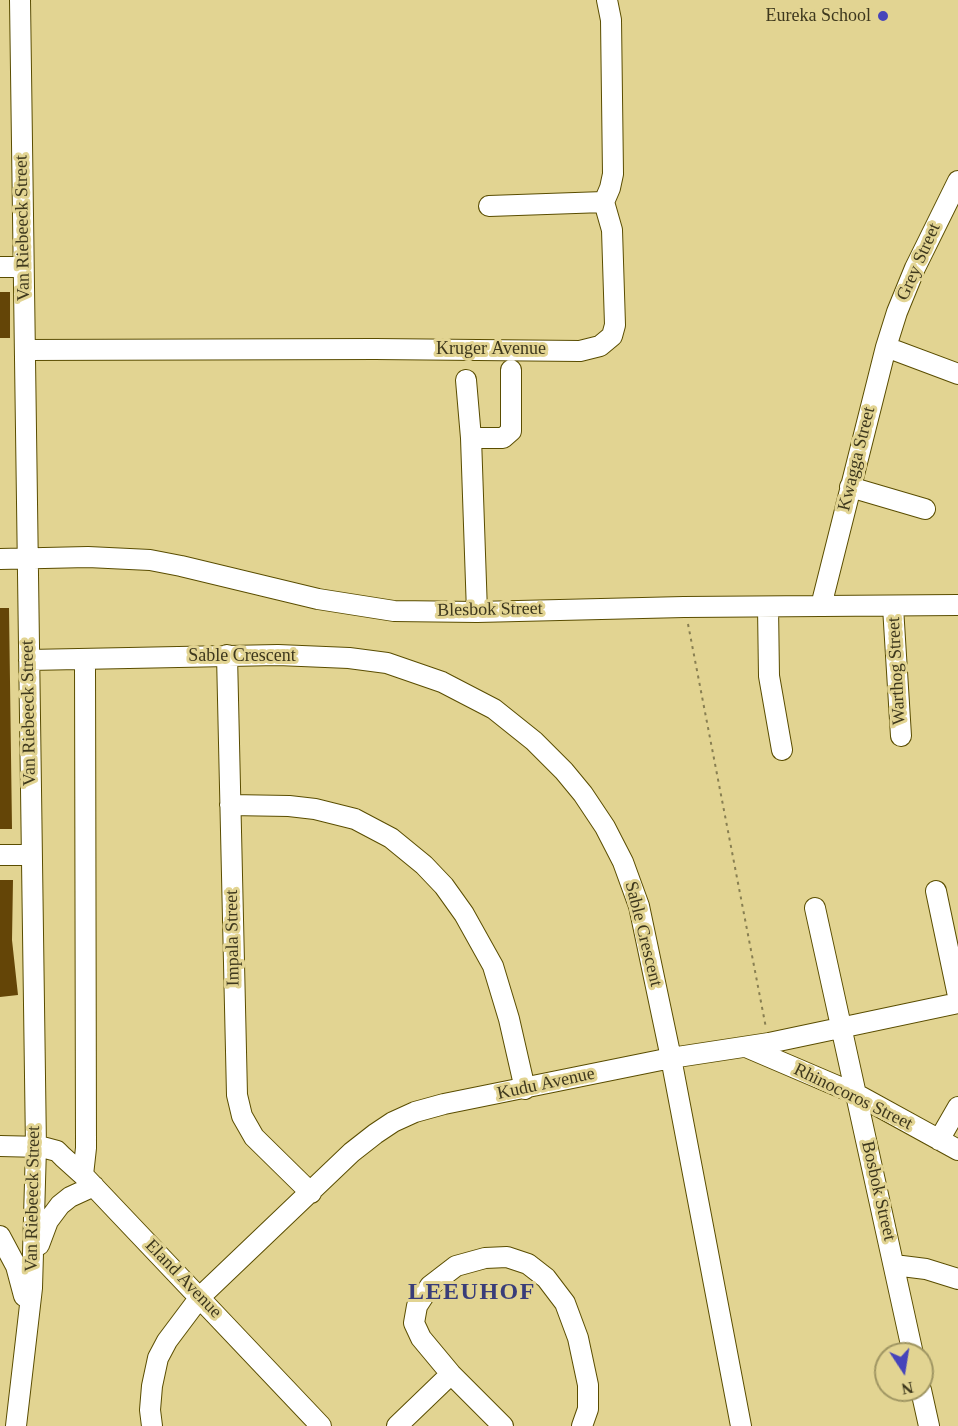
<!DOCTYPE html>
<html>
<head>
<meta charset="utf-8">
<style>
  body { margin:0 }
  #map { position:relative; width:958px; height:1426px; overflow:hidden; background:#e2d492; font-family:Georgia,serif }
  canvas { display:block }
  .north { position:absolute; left:874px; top:1342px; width:60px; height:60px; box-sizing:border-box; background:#e2d492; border:2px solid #a09663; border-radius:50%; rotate:168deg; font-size:16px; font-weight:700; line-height:24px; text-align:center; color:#3e381d }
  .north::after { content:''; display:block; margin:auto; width:21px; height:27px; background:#4644ba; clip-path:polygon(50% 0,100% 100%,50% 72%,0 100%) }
</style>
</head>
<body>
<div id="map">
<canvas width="958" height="1426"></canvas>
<div class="north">N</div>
</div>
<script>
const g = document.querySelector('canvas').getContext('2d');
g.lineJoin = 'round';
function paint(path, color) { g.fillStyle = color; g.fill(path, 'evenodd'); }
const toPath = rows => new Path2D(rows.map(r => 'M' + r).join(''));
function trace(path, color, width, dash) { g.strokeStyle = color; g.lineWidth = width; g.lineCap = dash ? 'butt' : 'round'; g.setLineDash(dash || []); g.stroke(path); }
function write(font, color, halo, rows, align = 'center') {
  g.font = font + ' Georgia,serif'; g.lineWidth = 6; g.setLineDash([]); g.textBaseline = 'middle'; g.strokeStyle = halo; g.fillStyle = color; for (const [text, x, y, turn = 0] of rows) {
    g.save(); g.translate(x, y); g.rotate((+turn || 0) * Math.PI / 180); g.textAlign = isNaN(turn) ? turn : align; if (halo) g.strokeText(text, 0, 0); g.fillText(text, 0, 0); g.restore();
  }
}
paint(toPath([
  [0,292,10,292,10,338,0,338],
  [0,608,9,608,12,829,0,829],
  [0,880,13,880,12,940,18,995,0,997]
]), '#644507');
const minor = toPath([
  [489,206,604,202],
  [0,267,23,267],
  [886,347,958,374],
  [25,350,375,349,580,351,600,346,612,336,615,325,612,230,604,202,610,188,613,174,611,20,607,0],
  [466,380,471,438,477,612],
  [471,438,503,438,511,431,511,370],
  [850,487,925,509],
  [0,559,88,557,150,560,181,566,318,599,394,611,477,612,684,607,958,605],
  [821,606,886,347,897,312,915,268,958,181],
  [768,607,769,676,782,750],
  [893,607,901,736],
  [227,655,237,1095,242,1116,254,1137,311,1193],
  [29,660,278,655,349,658,387,663,442,682,494,709,534,741,564,771,583,794,605,827,623,862,639,906,671,1058,741,1426],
  [230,805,289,806,315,809,355,819,391,838,424,865,444,886,464,914,493,966,509,1019,525,1089],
  [0,855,31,855],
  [936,891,958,996],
  [815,908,913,1354],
  [746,1047,856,1094,958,1150],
  [939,1140,958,1107],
  [0,1146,42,1147,57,1151,63,1157,83,1175,321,1426],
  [83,1175,86,1148,85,659],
  [0,1236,16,1266,24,1296],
  [39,1245,48,1221,60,1205,70,1197,94,1186],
  [894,1265,926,1269,958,1279],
  [921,1390,929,1426],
  [16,1426,32,1288,36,1147,20,0],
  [152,1426,150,1410,152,1386,158,1358,167,1341,200,1297,352,1152,375,1134,393,1122,415,1112,444,1104,671,1058,769,1043,958,1003],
  [397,1426,451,1374],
  [503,1426,451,1374,421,1338,414,1323,417,1306,430,1286,456,1266,485,1258,507,1257,528,1264,546,1278,565,1303,578,1338,588,1385,588,1409,582,1426]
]);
trace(minor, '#5a4d00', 22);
trace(toPath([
  [688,624,766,1028]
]), '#887f52', 2, [3, 4.5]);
trace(minor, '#fff', 20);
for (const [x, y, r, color] of [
  [883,16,6,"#4644ba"]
]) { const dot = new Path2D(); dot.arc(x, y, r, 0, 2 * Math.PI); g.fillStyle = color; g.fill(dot); trace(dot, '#e2d492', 2); }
write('18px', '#3e381d', '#e2d492', [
  ["Eureka School",871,16]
], 'right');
write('18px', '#3e381d', '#e2d492', [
  ["Van Riebeeck Street",23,228,-91],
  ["Grey Street",919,262,-66],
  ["Kruger Avenue",491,349],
  ["Kwagga Street",857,459,-76],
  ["Blesbok Street",490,610,-1],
  ["Sable Crescent",242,656],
  ["Warthog Street",897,671,-93],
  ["Van Riebeeck Street",29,713,-91],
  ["Sable Crescent",643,934,76],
  ["Impala Street",233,938,-91],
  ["Kudu Avenue",546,1084,-12],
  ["Rhinocoros Street",853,1097,26],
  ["Bosbok Street",878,1191,77],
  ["Van Riebeeck Street",33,1199,-89],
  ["Eland Avenue",183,1279,46]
]);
g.letterSpacing = '1.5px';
write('bold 24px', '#393d79', '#e2d492', [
  ["LEEUHOF",472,1293]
]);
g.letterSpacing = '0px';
</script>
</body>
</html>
